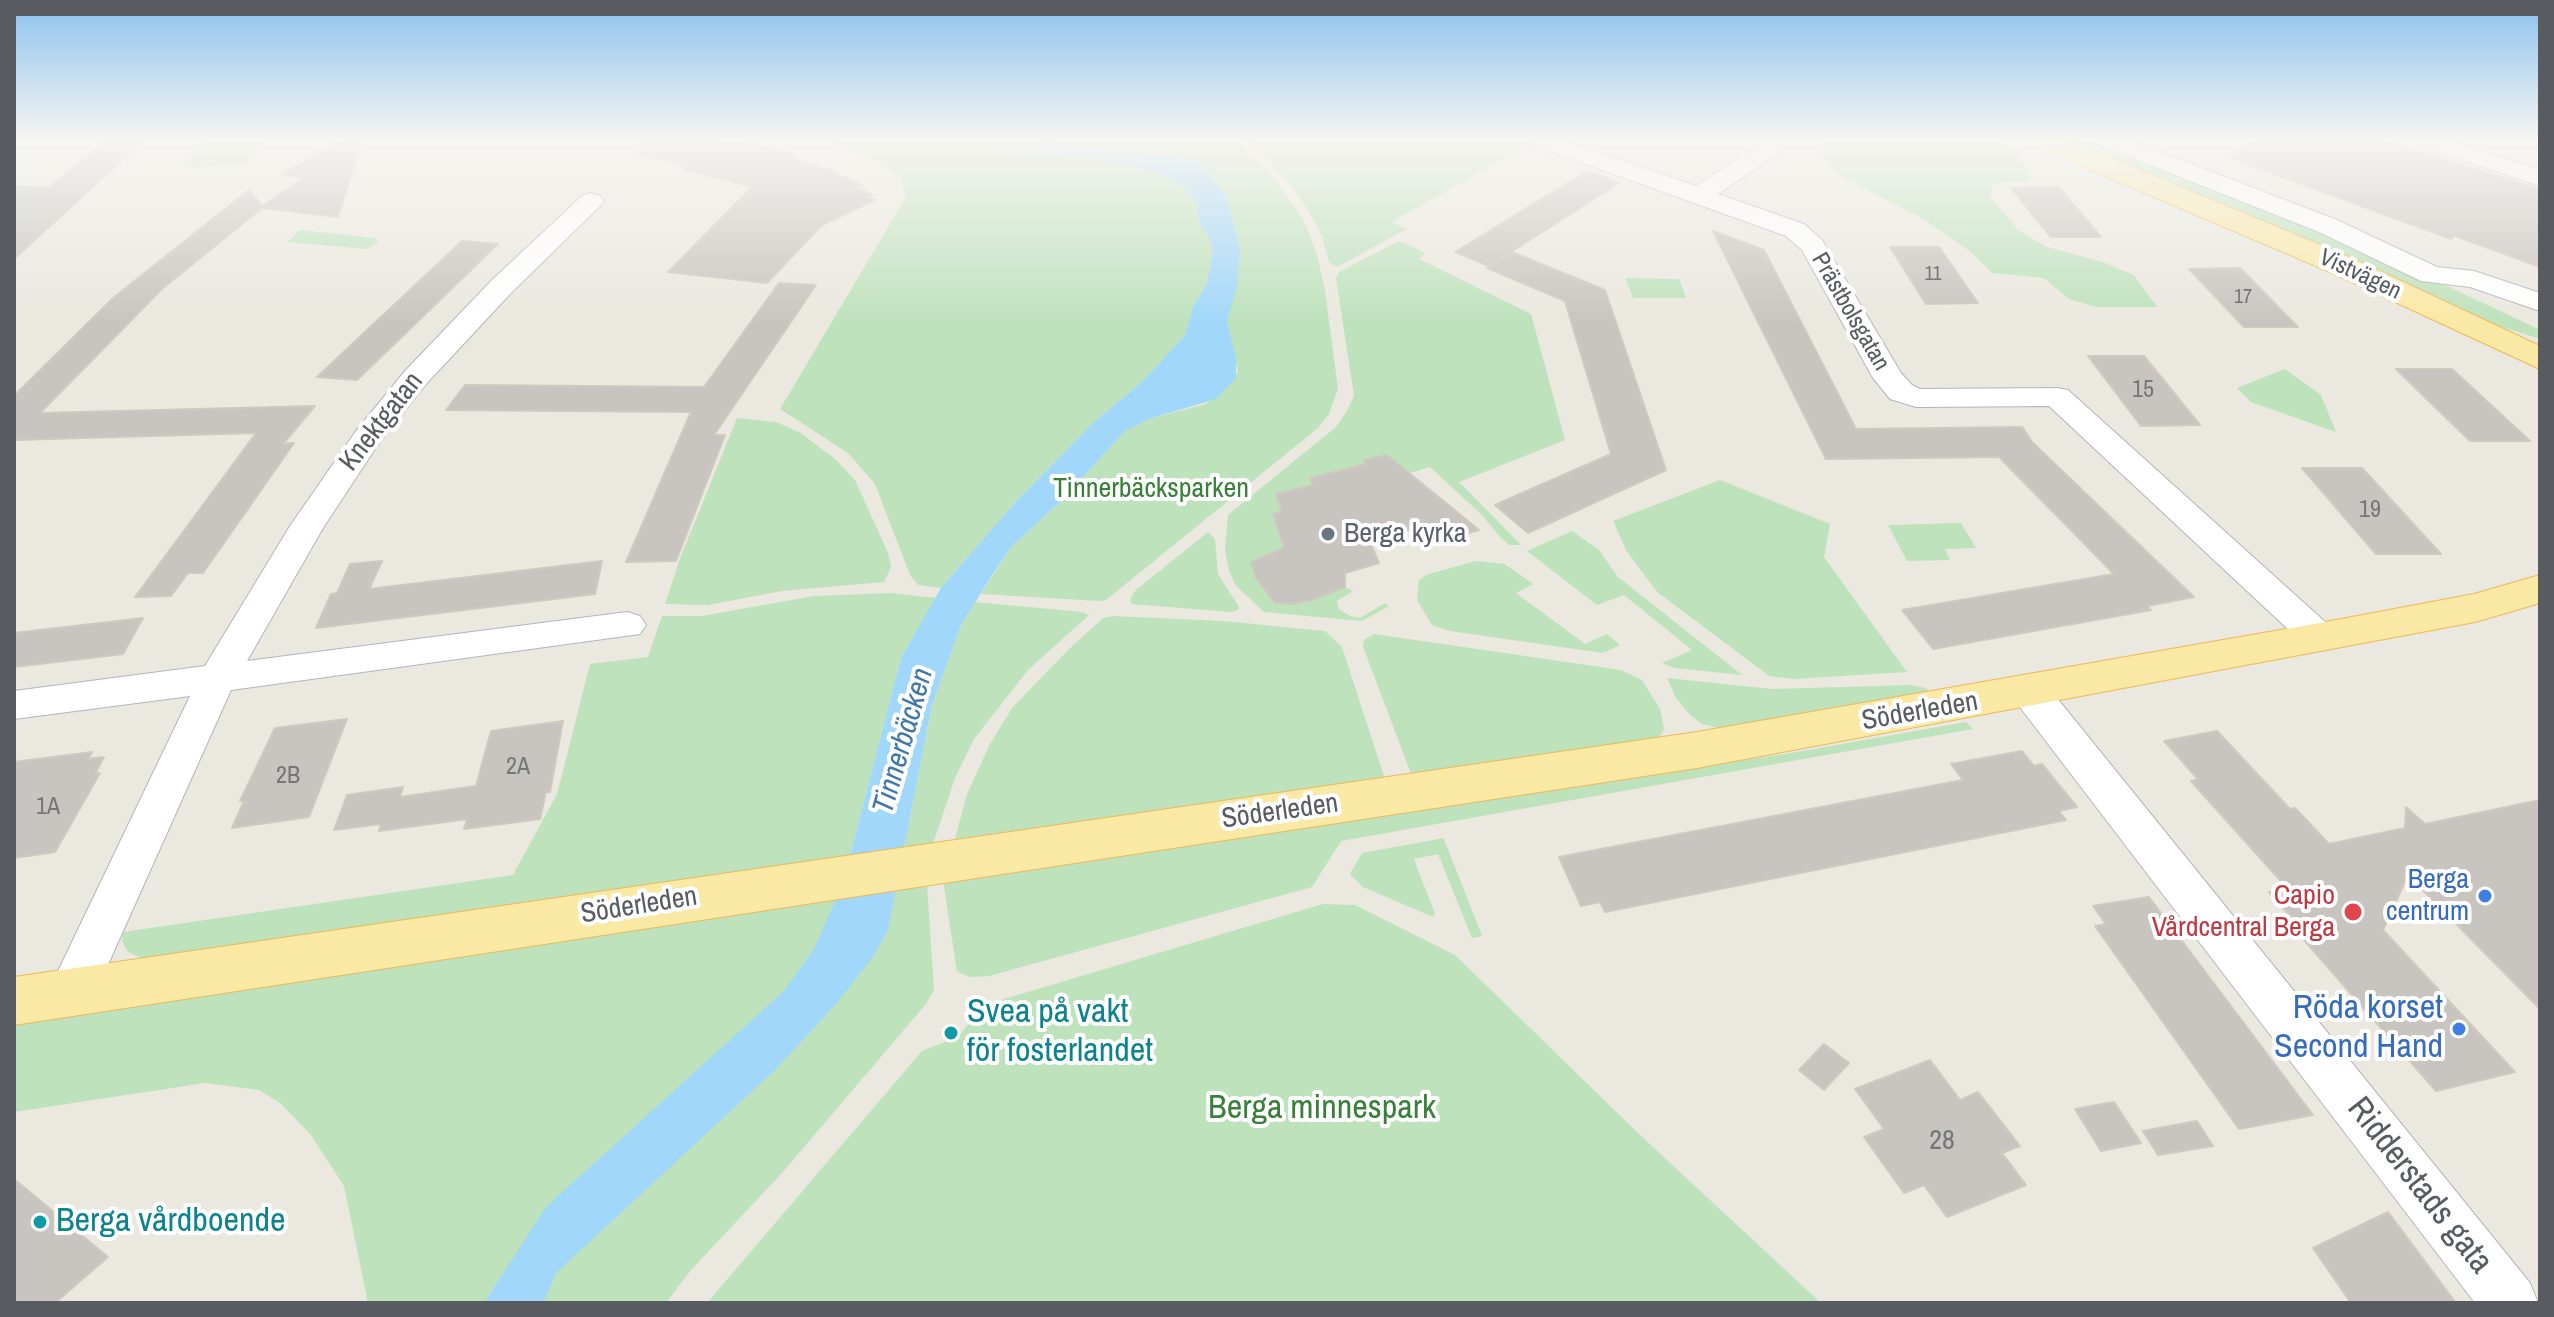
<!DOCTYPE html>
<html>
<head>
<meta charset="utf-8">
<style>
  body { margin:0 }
  #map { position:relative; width:2554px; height:1317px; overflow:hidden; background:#ebe8df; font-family:"Archivo Narrow",sans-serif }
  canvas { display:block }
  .frame { position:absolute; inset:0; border:16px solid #585c60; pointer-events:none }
</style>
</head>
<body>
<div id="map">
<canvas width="2554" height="1317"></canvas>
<div class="frame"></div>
</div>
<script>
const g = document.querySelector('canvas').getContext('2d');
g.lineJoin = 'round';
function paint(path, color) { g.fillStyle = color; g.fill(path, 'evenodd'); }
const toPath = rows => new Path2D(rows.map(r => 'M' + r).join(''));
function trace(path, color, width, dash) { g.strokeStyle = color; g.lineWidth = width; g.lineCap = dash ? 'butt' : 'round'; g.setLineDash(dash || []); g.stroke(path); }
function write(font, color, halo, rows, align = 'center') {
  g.font = font + ' "Archivo Narrow",sans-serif'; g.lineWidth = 8; g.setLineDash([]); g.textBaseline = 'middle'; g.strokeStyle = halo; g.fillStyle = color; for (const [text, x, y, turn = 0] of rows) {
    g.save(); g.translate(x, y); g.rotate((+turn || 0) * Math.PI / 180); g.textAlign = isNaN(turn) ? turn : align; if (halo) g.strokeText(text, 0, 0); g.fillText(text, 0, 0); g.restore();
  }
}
paint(toPath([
  [208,140,267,140,243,165,180,168],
  [827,140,951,140,1124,163,1167,177,1184,187,1196,202,1199,223,1209,236,1213,249,1207,283,1193,306,1185,335,1143,381,1094,422,1010,508,941,588,918,585,910,575,875,484,848,453,780,409,906,197,901,178,891,170,873,159],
  [1019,140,1237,140,1270,173,1304,221,1317,254,1325,291,1338,389,1329,414,1318,428,1106,600,1099,601,981,594,1011,547,1061,501,1125,431,1152,418,1206,404,1238,372,1227,321,1240,248,1227,197,1214,179,1186,157],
  [1248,140,1526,140,1542,147,1537,152,1524,147,1392,222,1407,229,1337,267,1329,262,1322,237,1308,210,1290,184],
  [1824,140,1991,140,2017,151,2031,181,1994,183,1990,196,2018,230,2047,247,2103,262,2134,275,2157,307,2097,307,2069,299,2044,278,1992,273,1971,252,1923,219,1839,175,1818,152],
  [2065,140,2101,140,2315,223,2540,330,2540,339,2484,321,2317,244],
  [300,230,376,238,378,243,366,249,287,242],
  [1399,241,1426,253,1419,259,1531,314,1565,440,1459,482,1521,545,1510,545,1502,539,1482,515,1430,467,1410,473,1387,455,1364,460,1366,464,1311,478,1313,485,1276,494,1283,512,1273,515,1284,549,1256,578,1275,603,1293,604,1312,600,1345,587,1353,591,1337,601,1339,609,1350,616,1360,618,1385,603,1389,606,1362,621,1264,612,1236,586,1229,571,1225,550,1228,515,1336,427,1347,411,1354,396,1336,278,1339,272],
  [1625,278,1679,279,1686,298,1633,298],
  [2285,369,2321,395,2336,432,2251,402,2237,388],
  [737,418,776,422,801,433,835,459,855,480,888,553,891,567,884,582,782,591,708,605,665,604,679,561],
  [1720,480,1830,524,1824,557,1907,672,1794,679,1769,676,1657,592,1626,550,1613,521],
  [1961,523,1976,548,1945,549,1950,560,1907,561,1888,525],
  [1572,531,1599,550,1618,577,1742,675,1674,668,1662,663,1692,650,1624,595,1597,605,1527,551],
  [1208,532,1215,539,1218,574,1239,607,1238,610,1231,612,1131,604,1131,597,1136,590],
  [1476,561,1504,564,1515,571,1533,584,1516,593,1585,644,1607,634,1620,645,1603,653,1450,631,1432,625,1417,600,1419,580,1429,574],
  [891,593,936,598,901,658,850,856,142,959,128,952,122,941,123,932,513,875,557,794,590,664,648,657,662,616,702,616,814,596],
  [975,602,1082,612,1089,615,1028,670,974,739,955,778,933,844,904,848,932,705,961,625],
  [1113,616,1223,621,1325,631,1342,647,1385,779,955,839,967,794,990,744,1012,708,1069,649,1103,618],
  [1374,634,1621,670,1642,680,1660,709,1664,729,1660,736,1648,740,1412,776,1363,647,1364,640],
  [1667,678,1772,689,1910,685,1926,688,1930,693,1719,728,1702,724,1690,715,1676,698],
  [1966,722,1973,729,1341,841,1312,887,989,976,971,977,957,972,943,880,1791,753],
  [1444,838,1444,839,1482,936,1472,938,1438,854,1414,859,1435,914,1433,917,1363,887,1350,874,1362,853],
  [927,884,934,990,926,1004,782,1173,691,1270,666,1303,368,1303,344,1186,311,1135,280,1103,259,1090,205,1083,14,1112,14,1019],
  [1323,904,1355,905,1455,955,1639,1134,1821,1303,707,1303,922,1051,958,1037,984,1005]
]), '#bee2bc');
paint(toPath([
  [951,140,1019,140,1186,158,1200,162,1227,197,1240,248,1237,286,1227,321,1236,359,1236,378,1216,399,1152,418,1125,431,1061,501,1011,547,993,574,961,625,932,705,888,930,872,958,836,1004,776,1069,556,1273,543,1303,484,1303,546,1207,784,991,814,949,843,883,901,658,941,588,1010,508,1094,422,1143,381,1185,335,1193,306,1207,283,1213,249,1209,237,1199,223,1196,202,1184,187,1167,177,1124,163]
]), '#a0d7fa');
const building = toPath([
  [106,140,144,140,14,259,14,186,49,188,106,140],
  [341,140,362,140,338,217,262,208,162,289,40,413,315,406,283,444,294,443,203,573,188,573,171,596,135,597,256,433,14,440,14,396,113,298,249,190,262,206,304,178,282,174,341,140],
  [640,140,707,140,759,145,795,154,790,157,808,162,805,164,827,169,863,186,857,188,872,195,867,197,875,200,822,225,767,283,668,272,752,187,686,170,688,168,681,167,685,164,639,156,640,140],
  [2257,140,2379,140,2540,189,2540,267,2455,236,2451,239,2231,158,2257,140],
  [1587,171,1619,183,1489,266,1455,252,1587,171],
  [2059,187,2101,237,2051,237,2011,188,2059,187],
  [1713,231,1764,250,1856,429,2022,427,2032,442,2194,597,2147,606,2151,610,1933,649,1902,610,2114,574,1999,457,1826,459,1713,231],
  [462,241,498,244,357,380,317,377,462,241],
  [1890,247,1939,247,1978,303,1926,304,1890,247],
  [1512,252,1605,290,1666,470,1528,533,1495,505,1611,454,1565,301,1487,268,1512,252],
  [2240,268,2298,327,2244,327,2189,269,2240,268],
  [779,283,816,285,714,435,725,435,676,561,626,562,691,412,446,410,465,385,704,387,779,283],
  [2088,356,2144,356,2200,425,2141,426,2088,356],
  [2396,369,2452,369,2530,441,2470,441,2396,369],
  [1387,455,1479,530,1430,545,1412,529,1369,540,1379,563,1345,573,1345,587,1312,600,1293,604,1275,603,1256,578,1251,562,1284,548,1273,514,1282,512,1276,494,1313,485,1310,478,1366,464,1363,460,1387,455],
  [2302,468,2362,468,2441,554,2376,554,2302,468],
  [382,561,369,589,602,561,595,594,316,628,331,594,337,593,350,564,382,561],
  [143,618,123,654,14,667,14,633,143,618],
  [347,719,309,817,232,828,244,801,240,801,275,728,347,719],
  [563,721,550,792,546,792,540,819,464,829,467,819,379,831,381,824,334,830,347,795,403,787,400,797,476,786,491,731,563,721],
  [2217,731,2290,809,2295,808,2329,844,2405,828,2406,807,2425,824,2540,800,2540,1009,2408,875,2383,930,2515,1072,2436,1091,2284,917,2290,916,2269,892,2287,888,2191,781,2198,779,2164,741,2217,731],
  [2022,751,2034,766,2042,764,2077,807,2059,811,2066,820,1605,912,1600,902,1581,906,1559,857,1963,780,1951,764,2022,751],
  [92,752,88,759,104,757,95,774,100,773,55,852,14,858,14,762,92,752],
  [2149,897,2313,1115,2239,1129,2095,926,2106,924,2093,906,2149,897],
  [1824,1044,1849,1063,1824,1090,1799,1070,1824,1044],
  [1930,1060,1960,1100,1978,1092,2020,1146,2002,1153,2026,1185,1947,1217,1924,1185,1904,1193,1864,1137,1884,1129,1855,1089,1930,1060],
  [2114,1102,2141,1143,2101,1151,2075,1109,2114,1102],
  [2197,1121,2213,1146,2158,1155,2143,1131,2197,1121],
  [14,1179,108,1257,55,1303,14,1303,14,1179],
  [2388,1212,2456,1303,2351,1303,2313,1248,2388,1212]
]);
paint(building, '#c8c4bf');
trace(building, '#cfc9be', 2);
const minor = toPath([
  [1529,140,1563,140,1696,186,1766,140,1794,140,1790,145,1718,194,1804,224,1822,240,1901,373,1912,385,1920,389,2057,388,2068,390,2333,629,2339,638,2333,647,2320,651,2307,647,2049,406,1916,407,1890,399,1873,378,1802,250,1786,236,1533,145,1529,140],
  [2096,140,2129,140,2337,220,2437,267,2474,271,2540,293,2540,311,2470,287,2421,281,2319,232,2100,145,2096,140],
  [2414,140,2449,140,2540,170,2540,186,2418,145,2414,140],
  [591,193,600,196,604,201,600,206,512,292,427,383,379,443,323,528,247,661,627,612,640,616,646,625,640,634,231,690,89,1007,72,1013,55,1007,48,992,190,696,14,719,14,691,205,666,290,526,356,431,405,371,492,280,582,196,591,193],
  [2030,678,2044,682,2530,1283,2538,1303,2475,1303,2016,702,2011,692,2016,682,2030,678]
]);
const major = toPath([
  [2030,140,2067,140,2352,258,2540,346,2540,369,2330,272,2034,146,2030,140],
  [2540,575,2540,603,2475,622,1697,768,14,1025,14,977,1697,732,2320,623,2474,594,2540,575]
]);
trace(minor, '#b2b6ba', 2);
trace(major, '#e9ba5a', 2);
paint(minor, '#fff');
paint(major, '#fae8a5');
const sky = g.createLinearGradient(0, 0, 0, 324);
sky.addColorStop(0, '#8bc2ef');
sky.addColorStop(0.43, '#f6f5f1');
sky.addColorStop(1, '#f6f5f100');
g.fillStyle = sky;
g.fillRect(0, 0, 2554, 324);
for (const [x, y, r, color] of [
  [1328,534,8,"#6b7280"],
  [2485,896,8,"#3f7fe0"],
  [2353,912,10,"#e0444e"],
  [2459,1029,8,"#3f7fe0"],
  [951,1033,8,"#0f9aa8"],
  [40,1222,8,"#0f9aa8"]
]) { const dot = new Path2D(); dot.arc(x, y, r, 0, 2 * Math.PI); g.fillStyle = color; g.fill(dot); trace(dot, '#fff', 3); }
write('20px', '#747678', null, [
  ["11",1933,275],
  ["17",2243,298]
]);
write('24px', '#585c60', '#fff', [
  ["Vistvägen",2360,275,25],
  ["Prästbolsgatan",1850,312,60]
]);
write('24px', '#747678', null, [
  ["15",2143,391],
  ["19",2370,511],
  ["2A",518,768],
  ["2B",288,777],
  ["1A",48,808]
]);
write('28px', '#585c60', '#fff', [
  ["Knektgatan",382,422,-52],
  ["Söderleden",1920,712,-10],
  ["Söderleden",1280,812,-8],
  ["Söderleden",639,906,-9]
]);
write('28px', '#387f38', '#fff', [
  ["Tinnerbäcksparken",1151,489]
]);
write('28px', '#5b616d', '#fff', [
  ["Berga kyrka",1344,534]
], 'left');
write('28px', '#366cbe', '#fff', [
  ["Berga",2469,880],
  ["centrum",2469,912]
], 'right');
write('28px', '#be3a42', '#fff', [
  ["Capio",2335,896],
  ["Vårdcentral Berga",2335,928]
], 'right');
write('28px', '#747678', null, [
  ["28",1942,1141]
]);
write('italic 30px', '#4078aa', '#fff', [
  ["Tinnerbäcken",904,741,-74]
]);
write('34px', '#366cbe', '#fff', [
  ["Röda korset",2443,1009],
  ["Second Hand",2443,1048]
], 'right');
write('34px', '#0d838f', '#fff', [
  ["Svea på vakt",967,1013],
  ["för fosterlandet",967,1052],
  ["Berga vårdboende",56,1222]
], 'left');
write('34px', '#387f38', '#fff', [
  ["Berga minnespark",1322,1109]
]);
write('34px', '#585c60', '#fff', [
  ["Ridderstads gata",2419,1186,52]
]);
</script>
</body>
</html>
